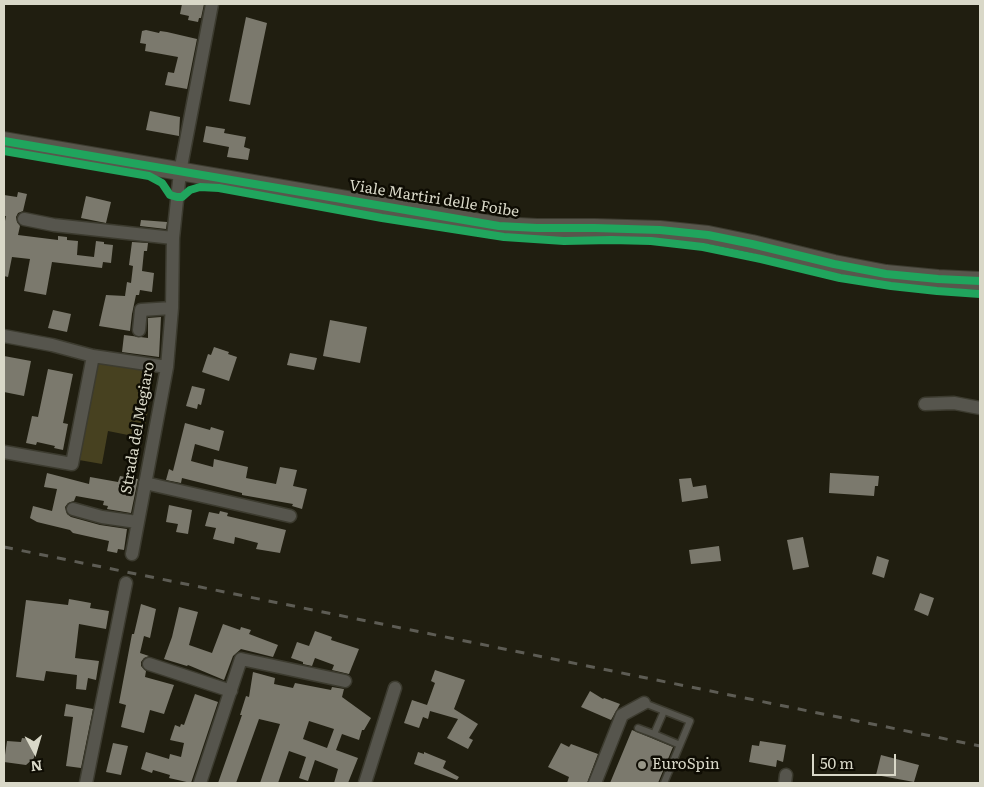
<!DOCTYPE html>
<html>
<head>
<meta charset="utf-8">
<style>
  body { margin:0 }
  #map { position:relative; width:984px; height:787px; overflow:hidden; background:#201e10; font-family:Literata,serif }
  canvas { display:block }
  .frame { position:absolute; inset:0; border:5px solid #d9d8c8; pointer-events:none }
  .north { position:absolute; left:10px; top:727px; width:50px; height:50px; -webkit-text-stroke:4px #0e0c03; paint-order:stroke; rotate:174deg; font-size:14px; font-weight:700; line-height:20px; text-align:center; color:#d9d8c8 }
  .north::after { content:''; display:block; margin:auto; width:18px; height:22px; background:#d9d8c8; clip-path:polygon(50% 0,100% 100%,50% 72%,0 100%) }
  .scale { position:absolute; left:812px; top:754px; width:84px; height:22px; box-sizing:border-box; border:2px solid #d9d8c8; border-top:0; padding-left:6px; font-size:15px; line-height:18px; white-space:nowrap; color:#d9d8c8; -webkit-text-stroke:4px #0e0c03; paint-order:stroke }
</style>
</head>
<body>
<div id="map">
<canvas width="984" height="787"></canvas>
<div class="frame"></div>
<div class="north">N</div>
<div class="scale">50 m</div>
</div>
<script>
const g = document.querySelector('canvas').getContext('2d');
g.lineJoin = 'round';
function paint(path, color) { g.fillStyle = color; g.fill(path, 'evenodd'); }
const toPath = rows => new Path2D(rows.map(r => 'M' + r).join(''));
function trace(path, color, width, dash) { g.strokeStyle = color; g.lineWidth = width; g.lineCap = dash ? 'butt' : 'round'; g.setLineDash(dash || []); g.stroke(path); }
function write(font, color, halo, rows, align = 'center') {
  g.font = font + ' Literata,serif'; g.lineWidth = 5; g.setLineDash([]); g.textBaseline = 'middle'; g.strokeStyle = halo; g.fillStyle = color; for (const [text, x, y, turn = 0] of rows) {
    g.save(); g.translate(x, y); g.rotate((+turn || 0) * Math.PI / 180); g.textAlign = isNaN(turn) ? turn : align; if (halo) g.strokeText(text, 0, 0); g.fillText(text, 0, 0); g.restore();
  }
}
paint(toPath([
  [98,360,155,371,143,438,108,431,102,464,79,460]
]), '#474120');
paint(toPath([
  [182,4,204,4,201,18,199,18,198,22,188,20,189,16,180,14],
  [246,17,267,23,250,105,229,101],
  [146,30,159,33,160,31,167,32,197,39,187,89,165,85,168,72,174,73,178,57,145,51,146,44,140,43,142,31],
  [150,111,180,117,179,136,146,130],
  [206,126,225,129,224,133,246,137,244,147,250,149,248,160,227,157,229,147,203,142],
  [18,192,27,194,23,211,18,213,16,217,17,222,20,226,18,235,58,240,58,236,67,237,67,240,78,241,77,255,94,257,96,241,104,242,104,244,113,245,111,263,103,262,102,268,52,262,46,295,24,291,30,259,12,257,8,277,4,276,4,226,6,216,4,216,4,195,17,197],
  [86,196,111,202,106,223,81,218],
  [141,220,167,222,166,229,140,226],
  [132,242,148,243,147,251,144,251,142,271,154,273,152,292,140,290,139,295,136,295,132,314,130,331,99,326,106,295,125,296,127,282,131,283,133,266,129,265],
  [53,310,71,314,67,332,48,328],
  [161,317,159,357,122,352,124,335,148,338,148,318],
  [330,320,367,327,360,363,323,356],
  [214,347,229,352,228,354,237,357,229,381,202,372,208,354,211,355],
  [290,353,317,358,314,370,287,365],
  [4,356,31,361,24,396,4,392],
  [48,369,73,374,63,423,68,424,63,450,54,448,55,446,37,442,36,445,26,443,32,416,38,417],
  [192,386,205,389,201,405,198,404,197,409,186,406],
  [185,423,210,430,211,427,224,431,219,451,195,444,191,461,213,467,214,459,248,467,246,478,276,484,280,467,297,470,293,486,307,489,302,509,292,506,293,504,242,495,242,493,182,478,181,483,166,480,169,469,173,471],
  [47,473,89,484,90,477,118,482,120,476,138,479,131,513,107,509,108,506,103,505,104,501,76,496,74,501,68,503,65,507,67,514,71,517,100,525,127,529,124,550,118,549,117,553,107,551,109,541,73,533,70,530,37,522,30,518,33,506,52,511,57,489,44,487],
  [830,473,879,476,878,486,875,486,874,496,829,493],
  [691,478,693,487,706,485,708,498,682,502,679,479],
  [169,505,192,510,188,534,176,532,178,524,166,522],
  [220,511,228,513,227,516,286,530,280,553,256,549,258,543,235,537,234,544,213,539,216,528,205,526,209,512,219,514],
  [803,537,809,567,793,570,787,540],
  [719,546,721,561,691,564,689,550],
  [877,556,889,560,884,578,872,574],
  [920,593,934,598,928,616,914,610],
  [69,599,91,603,90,608,109,611,106,629,79,624,75,658,99,661,96,680,88,678,86,690,76,689,77,675,46,671,44,681,16,677,26,600,68,605],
  [141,604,156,609,150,638,144,636,140,653,149,656,144,658,141,662,141,666,146,671,145,677,174,685,164,714,150,710,144,733,121,727,126,705,119,703,132,634,134,634],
  [179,607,198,612,189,645,212,653,223,624,240,630,241,627,251,630,249,634,278,645,273,657,241,649,233,656,224,680,188,665,187,666,164,659,172,637],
  [315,631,332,637,331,640,359,649,349,674,332,670,334,665,315,658,312,666,303,664,303,662,291,658,297,642,309,646],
  [435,670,465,680,454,709,478,724,469,738,473,740,468,749,447,738,458,719,430,711,428,719,423,717,419,728,404,723,412,700,427,705,435,683,431,681],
  [253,672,275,678,274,684,293,688,295,683,331,690,332,687,344,689,342,697,371,718,364,730,362,730,359,740,342,734,336,750,358,758,348,783,334,783,338,769,315,760,308,781,299,778,306,757,289,751,278,783,260,783,280,724,259,719,236,783,218,783,242,715,240,715,246,696,249,697],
  [309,721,334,729,327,748,303,739],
  [590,691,603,699,604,698,620,704,611,720,581,707],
  [195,694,218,702,191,783,169,778,170,775,153,770,152,773,141,769,146,752,169,759,170,754,181,757,184,743,170,740,175,725,180,727,181,724,184,725],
  [66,704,93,709,81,768,66,766,73,717,64,716],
  [632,730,673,747,658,783,610,783],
  [22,738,31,739,30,743,36,744,34,758,26,765,4,762,7,741,21,742],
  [760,741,786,745,783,762,777,760,776,767,749,762,752,745,759,746],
  [113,743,128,746,121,775,106,772],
  [561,743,569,747,571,744,598,754,587,783,567,783,569,777,548,767],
  [418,752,424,754,424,752,446,761,443,768,459,777,457,780,414,764],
  [881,755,919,765,914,782,876,775]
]), '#7b796d');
const lane = toPath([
  [644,703,690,721,664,783],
  [664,711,654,734,680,745],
  [638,728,654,734]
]);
const street = toPath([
  [24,219,54,225,173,238],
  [139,330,141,310,172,308],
  [4,336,52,345,93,356,167,367],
  [925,404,954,403,980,408],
  [4,452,72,464,93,356],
  [145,483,290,516],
  [73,509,102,517,137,522],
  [132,554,167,367,172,308,173,238,180,172,212,4],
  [149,664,231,691],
  [86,783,126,583],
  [200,783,241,659,345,681],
  [365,783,395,688],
  [595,783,622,715,644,703],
  [785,783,786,775]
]);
const secondary = toPath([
  [4,141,499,226,537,228,595,228,660,230,708,235,752,244,834,264,886,274,938,279,980,281]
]);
trace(lane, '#3c3b2f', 9);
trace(street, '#3c3b2f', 15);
trace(secondary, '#3c3b2f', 20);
trace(lane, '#56554d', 6);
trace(street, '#56554d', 12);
trace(secondary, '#58564c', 18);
trace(toPath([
  [4,547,980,746]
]), '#5d5c54', 3, [9, 9]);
trace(toPath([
  [4,141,499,226,537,228,595,228,660,230,708,235,752,244,834,264,886,274,938,279,980,281],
  [4,151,149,176,162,183,170,195,177,197,182,197,190,190,200,187,219,188,382,218,504,237,564,241,611,240,651,241,703,247,761,259,840,278,891,286,937,291,980,294]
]), '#20a55d', 8);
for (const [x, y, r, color] of [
  [642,765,5,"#989788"]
]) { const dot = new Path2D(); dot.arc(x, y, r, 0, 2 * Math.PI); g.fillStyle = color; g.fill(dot); trace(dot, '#0e0c03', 2); }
write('15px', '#d9d8c8', '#0e0c03', [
  ["Viale Martiri delle Foibe",434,199,9],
  ["Strada del Megiaro",138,428,-80]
]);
write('15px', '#d9d8c8', '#0e0c03', [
  ["EuroSpin",652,765]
], 'left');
</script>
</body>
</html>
